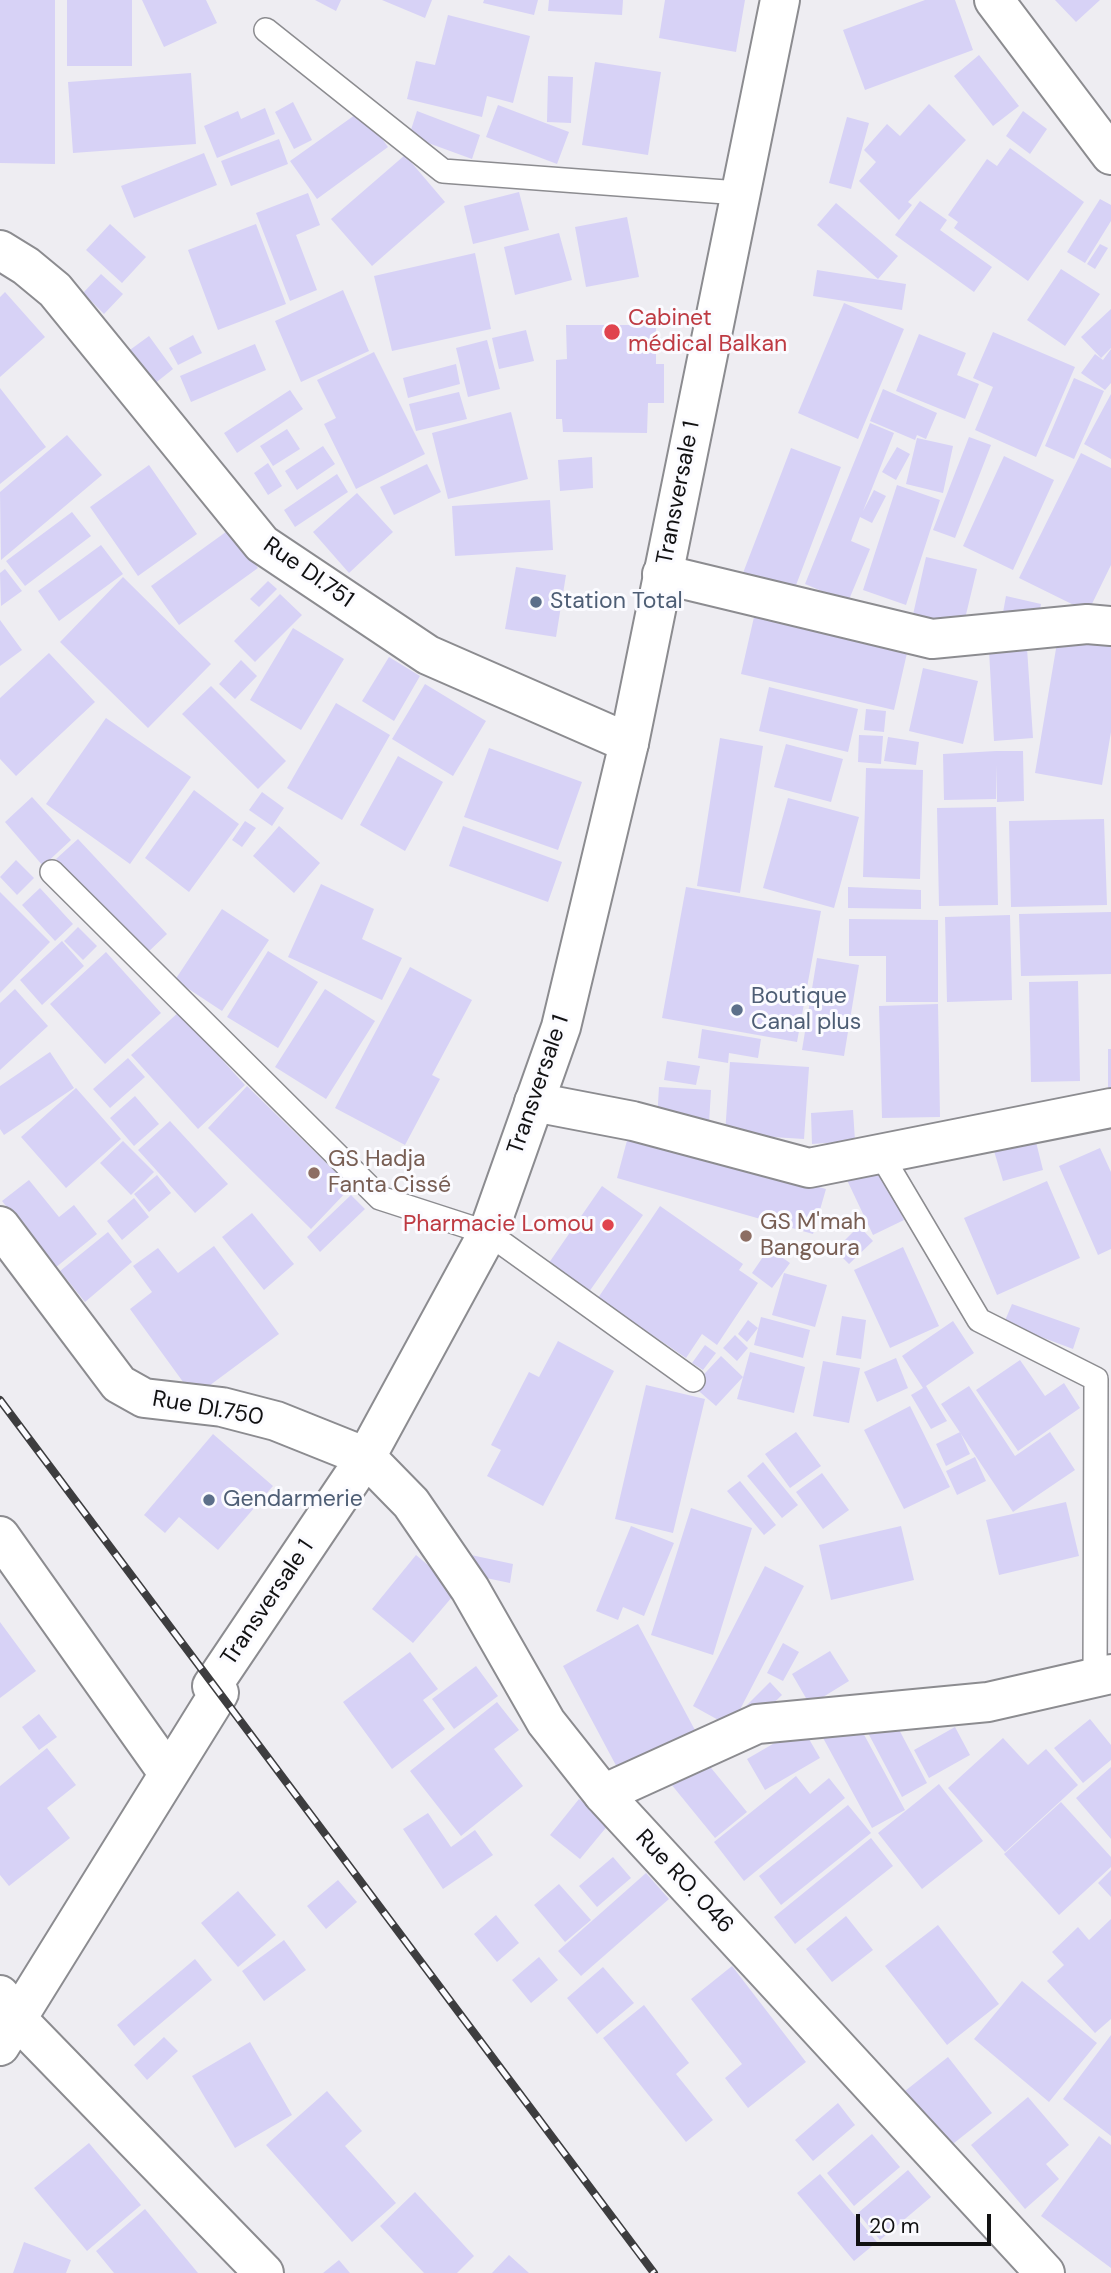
<!DOCTYPE html>
<html>
<head>
<meta charset="utf-8">
<style>
  body { margin:0 }
  #map { position:relative; width:1111px; height:2273px; overflow:hidden; background:#eeedf2; font-family:"DM Sans",sans-serif }
  canvas { display:block }
  .scale { position:absolute; left:856px; top:2214px; width:135px; height:32px; box-sizing:border-box; border:4px solid #111112; border-top:0; padding-left:9px; font-size:21px; line-height:24px; white-space:nowrap; color:#111112; -webkit-text-stroke:5px #fbfbff; paint-order:stroke }
</style>
</head>
<body>
<div id="map">
<canvas width="1111" height="2273"></canvas>
<div class="scale">20 m</div>
</div>
<script>
const g = document.querySelector('canvas').getContext('2d');
g.lineJoin = 'round';
function paint(path, color) { g.fillStyle = color; g.fill(path, 'evenodd'); }
const toPath = rows => new Path2D(rows.map(r => 'M' + r).join(''));
function trace(path, color, width, dash) { g.strokeStyle = color; g.lineWidth = width; g.lineCap = dash ? 'butt' : 'round'; g.setLineDash(dash || []); g.stroke(path); }
function write(font, color, halo, rows, align = 'center') {
  g.font = font + ' "DM Sans",sans-serif'; g.lineWidth = 6; g.setLineDash([]); g.textBaseline = 'middle'; g.strokeStyle = halo; g.fillStyle = color; for (const [text, x, y, turn = 0] of rows) {
    g.save(); g.translate(x, y); g.rotate((+turn || 0) * Math.PI / 180); g.textAlign = isNaN(turn) ? turn : align; if (halo) g.strokeText(text, 0, 0); g.fillText(text, 0, 0); g.restore();
  }
}
paint(toPath([
  [0,0,55,0,55,164,0,163],
  [67,0,132,0,132,66,67,66],
  [142,0,206,0,217,23,164,47],
  [315,0,341,0,336,11],
  [382,0,432,0,425,18],
  [484,0,538,0,534,15,483,3],
  [549,0,623,0,622,15,548,11],
  [665,0,745,0,736,52,659,38],
  [925,0,955,0,973,50,865,90,843,30],
  [1055,0,1100,0,1076,22],
  [448,15,530,36,513,103,487,96,482,117,407,99,416,61,435,65],
  [979,55,1019,106,993,126,954,76],
  [595,62,661,72,648,155,582,145],
  [191,73,196,144,73,153,68,82],
  [548,76,573,77,571,123,547,122],
  [293,102,312,140,294,149,275,112],
  [929,104,966,140,908,202,912,205,899,220,859,181,876,162,864,150,887,124,900,136],
  [498,105,569,132,557,164,486,137],
  [265,108,275,134,217,158,204,126,238,111,241,119],
  [362,110,388,147,317,199,290,161],
  [417,111,480,135,472,159,409,136],
  [1023,111,1047,129,1030,154,1006,136],
  [847,117,869,123,851,189,829,183],
  [279,139,288,164,231,186,221,161],
  [1010,148,1084,202,1028,281,954,228,958,222,948,215,987,159,997,166],
  [204,153,217,185,134,218,121,186],
  [405,155,445,202,372,266,331,219],
  [519,192,529,230,473,244,464,206],
  [308,193,320,225,296,235,317,290,290,301,256,213],
  [1100,199,1111,205,1111,221,1085,263,1067,252],
  [920,201,947,220,940,230,992,267,974,292,895,235],
  [836,203,898,256,878,279,817,225],
  [627,217,639,277,586,287,575,227],
  [110,224,146,257,122,283,86,250],
  [256,224,286,304,218,330,188,250],
  [559,233,572,280,515,295,504,247],
  [1100,244,1108,248,1095,269,1087,264],
  [475,253,491,329,392,351,374,276],
  [1061,269,1100,294,1065,346,1027,320],
  [817,270,906,284,902,310,813,296],
  [101,274,123,294,104,314,83,293],
  [343,290,369,351,301,382,275,321],
  [5,292,45,337,0,377,0,297],
  [844,303,904,329,858,439,798,413],
  [1111,309,1111,348,1101,358,1081,337],
  [566,325,656,325,656,364,664,364,664,403,648,403,647,433,563,432,562,419,556,419,556,360,567,359],
  [526,330,534,361,499,369,492,338],
  [993,332,1075,367,1036,457,975,430,993,387,973,378],
  [919,334,966,353,957,375,979,384,965,419,896,391],
  [193,335,202,353,178,365,169,348],
  [149,336,173,369,148,389,123,355],
  [487,340,500,389,468,397,456,348],
  [255,344,266,370,191,402,180,376],
  [1111,349,1111,383,1105,390,1081,373,1095,354,1103,360],
  [374,352,425,454,356,489,324,424,336,418,317,380],
  [456,364,460,384,408,398,403,378],
  [1074,378,1104,391,1074,459,1045,446],
  [0,388,46,447,0,484],
  [883,389,937,413,926,439,917,435,915,440,870,421],
  [290,390,303,409,237,453,224,433],
  [459,392,467,419,416,431,409,404],
  [1111,394,1111,459,1084,444],
  [511,412,528,479,448,499,432,433],
  [870,423,894,433,863,511,874,490,886,496,872,523,860,517,851,541,870,549,848,602,805,584],
  [287,429,300,449,273,466,260,446],
  [67,435,102,475,1,560,0,492],
  [969,437,991,445,955,538,933,530],
  [917,438,953,446,943,493,906,484],
  [323,446,335,464,297,490,285,471],
  [897,447,910,454,896,480,882,472],
  [791,448,841,467,793,593,743,573],
  [1081,453,1111,468,1111,565,1088,612,1019,578],
  [1004,456,1054,480,1013,570,963,546],
  [592,457,593,488,560,491,558,460],
  [268,463,282,486,268,495,254,473],
  [427,464,441,492,394,515,380,487],
  [149,465,197,534,138,576,90,507],
  [337,474,348,492,295,527,284,510],
  [897,485,940,500,906,605,863,590],
  [357,493,393,532,349,573,313,532],
  [550,500,553,550,455,556,452,506],
  [72,512,91,536,25,586,6,561],
  [230,529,258,568,179,625,151,586],
  [101,545,123,574,59,621,38,591],
  [926,557,977,569,962,631,912,619],
  [516,567,566,575,556,637,505,629],
  [5,569,22,591,1,606,0,573],
  [123,577,211,664,148,728,60,642],
  [268,581,277,589,259,607,250,599],
  [280,594,302,615,255,662,234,641],
  [1006,596,1041,604,1037,625,1002,618],
  [754,617,907,653,894,710,741,674],
  [0,620,22,650,0,666],
  [293,628,344,659,301,730,250,700],
  [1059,631,1111,640,1111,732,1102,785,1035,773],
  [1027,648,1033,738,994,741,989,650],
  [49,653,95,702,16,776,0,759,0,698],
  [389,657,420,676,394,721,362,701],
  [241,660,257,676,235,699,219,684],
  [923,668,978,681,963,744,909,731],
  [425,684,486,721,453,776,392,739],
  [211,686,286,761,258,789,182,714],
  [769,687,858,709,848,752,759,731],
  [336,703,390,735,342,820,287,788],
  [866,709,886,711,884,732,864,730],
  [106,718,191,777,130,864,46,804],
  [859,735,883,736,881,764,858,762],
  [888,737,919,742,916,765,884,761],
  [720,738,763,746,740,893,697,886],
  [786,744,843,759,831,802,774,787],
  [489,748,582,782,558,850,464,817],
  [996,751,1023,751,1024,801,997,802,997,765,996,799,944,800,943,754],
  [398,756,443,782,405,851,360,825],
  [866,768,923,770,920,879,863,877],
  [194,790,239,824,189,892,145,858],
  [262,792,284,808,272,826,249,810],
  [32,797,71,840,43,866,5,822],
  [788,798,859,817,834,908,763,888],
  [996,807,998,905,939,906,937,808],
  [1104,819,1107,905,1011,907,1009,821],
  [245,821,256,828,242,847,232,840],
  [279,826,320,863,294,893,253,856],
  [463,826,562,862,548,902,449,866],
  [78,839,167,934,146,954,56,859],
  [16,860,34,878,17,895,0,877],
  [321,884,374,909,362,939,402,958,382,1000,288,957],
  [686,887,821,911,797,1042,662,1018],
  [848,887,921,890,921,909,848,908],
  [40,888,73,924,55,941,22,905],
  [0,892,50,942,0,993],
  [222,909,269,940,222,1011,175,980],
  [1111,912,1111,974,1021,976,1019,914],
  [1010,915,1012,1000,947,1002,945,917],
  [849,919,938,920,938,1002,886,1002,886,956,849,956],
  [78,927,97,946,83,960,64,941],
  [62,941,84,966,42,1005,20,980],
  [268,951,318,982,278,1048,227,1017],
  [106,952,161,1013,105,1064,50,1004],
  [817,958,859,965,844,1056,802,1050],
  [410,967,472,1000,432,1075,440,1079,405,1145,335,1108],
  [1078,981,1080,1081,1031,1082,1029,982],
  [15,989,48,1026,0,1070,0,1003],
  [325,989,375,1021,326,1099,275,1067],
  [938,1004,940,1117,882,1118,879,1006],
  [179,1012,245,1085,198,1129,131,1055],
  [702,1029,761,1039,758,1058,729,1053,728,1063,698,1058],
  [1108,1049,1111,1049,1111,1088,1108,1088],
  [50,1052,74,1088,4,1135,0,1129,0,1086],
  [128,1058,145,1077,110,1108,93,1089],
  [667,1061,700,1066,696,1085,664,1080],
  [730,1062,809,1067,804,1139,725,1134],
  [247,1086,351,1187,311,1229,208,1128],
  [659,1087,711,1090,709,1123,657,1120],
  [76,1088,121,1139,66,1188,21,1137],
  [135,1096,159,1124,134,1146,110,1118],
  [853,1110,855,1141,812,1144,811,1113],
  [170,1121,228,1184,195,1213,138,1150],
  [1033,1130,1043,1170,1003,1181,991,1141],
  [629,1133,826,1189,813,1234,617,1178],
  [123,1141,154,1172,131,1195,100,1163],
  [1100,1148,1111,1172,1111,1249,1098,1255,1059,1166],
  [878,1165,904,1220,873,1235,847,1180],
  [157,1175,171,1193,149,1212,134,1194],
  [29,1180,59,1217,74,1205,97,1234,55,1268,2,1201],
  [1047,1181,1080,1258,997,1295,964,1218],
  [602,1186,643,1215,584,1299,544,1270],
  [351,1195,365,1209,320,1252,307,1237],
  [134,1198,149,1217,122,1240,107,1221],
  [660,1206,743,1264,739,1270,758,1283,717,1345,702,1334,686,1358,598,1298],
  [252,1213,294,1264,264,1290,222,1237],
  [859,1226,873,1241,849,1264,835,1250],
  [108,1232,132,1262,85,1302,60,1271],
  [214,1246,279,1334,194,1397,130,1309,152,1292,133,1266,158,1248,178,1273],
  [903,1247,939,1326,890,1348,854,1270],
  [769,1248,790,1263,772,1288,752,1273],
  [784,1273,827,1285,815,1327,772,1315],
  [1012,1304,1080,1328,1073,1349,1004,1323],
  [842,1316,866,1320,861,1359,836,1355],
  [761,1317,810,1330,803,1358,754,1345],
  [748,1320,758,1328,747,1342,738,1334],
  [953,1321,974,1353,926,1386,947,1421,931,1429,911,1395,923,1388,902,1356],
  [735,1335,748,1348,737,1361,723,1348],
  [558,1341,614,1371,543,1506,487,1476,501,1450,491,1445,529,1372,539,1377],
  [705,1345,716,1353,703,1370,692,1363],
  [750,1352,805,1367,794,1413,737,1399],
  [721,1356,743,1377,716,1406,693,1386],
  [896,1358,908,1388,877,1402,864,1372],
  [1020,1360,1045,1396,1064,1383,1080,1408,1018,1451,976,1390],
  [823,1361,860,1368,849,1423,813,1416],
  [646,1385,705,1399,673,1533,615,1519],
  [969,1386,1015,1456,1050,1432,1075,1470,1013,1512,941,1404],
  [910,1406,950,1487,904,1509,864,1430],
  [796,1432,821,1466,790,1488,765,1454],
  [960,1432,970,1454,946,1466,936,1444],
  [213,1434,273,1486,218,1550,179,1517,165,1533,144,1515],
  [975,1457,986,1481,957,1495,946,1471],
  [763,1462,798,1505,782,1518,747,1476],
  [822,1473,849,1510,823,1529,796,1492],
  [740,1481,776,1525,764,1535,727,1491],
  [1066,1502,1079,1556,999,1575,986,1520],
  [691,1508,752,1528,713,1655,651,1635],
  [631,1526,674,1543,644,1616,623,1607,618,1620,596,1611],
  [901,1526,914,1580,831,1600,819,1545],
  [416,1555,458,1590,413,1643,372,1609],
  [471,1555,513,1564,510,1583,467,1574],
  [765,1566,804,1586,731,1727,693,1706],
  [0,1622,36,1671,0,1698],
  [638,1624,696,1732,620,1773,563,1666],
  [783,1643,799,1652,783,1681,767,1673],
  [830,1651,849,1681,810,1705,792,1674],
  [410,1652,438,1689,423,1700,445,1729,392,1769,343,1702],
  [476,1666,498,1696,454,1729,432,1699],
  [770,1682,782,1695,755,1721,743,1709],
  [497,1702,519,1730,494,1749,523,1786,461,1836,410,1771],
  [39,1714,57,1737,39,1750,22,1727],
  [855,1718,905,1810,872,1828,822,1736],
  [893,1718,927,1783,902,1797,867,1731],
  [1090,1719,1111,1745,1111,1760,1083,1783,1054,1748],
  [802,1727,820,1758,765,1790,747,1759],
  [955,1727,970,1755,929,1778,914,1750],
  [1003,1738,1028,1765,1046,1749,1078,1785,1005,1852,948,1788],
  [47,1748,76,1785,47,1808,70,1838,9,1886,0,1875,0,1786],
  [703,1758,747,1812,715,1838,671,1784],
  [1111,1767,1111,1839,1076,1798],
  [796,1776,810,1794,829,1778,845,1798,744,1881,714,1842],
  [939,1784,983,1841,922,1889,878,1833],
  [579,1799,609,1824,580,1859,550,1835],
  [1061,1802,1111,1857,1111,1867,1059,1915,1004,1854],
  [848,1805,871,1833,781,1905,759,1876],
  [428,1813,451,1847,475,1830,493,1855,443,1889,403,1829],
  [871,1838,893,1866,795,1944,774,1917],
  [613,1857,631,1878,597,1907,579,1886],
  [1111,1870,1111,1897,1098,1883],
  [646,1873,669,1899,581,1976,558,1951],
  [338,1880,357,1902,326,1929,307,1906],
  [559,1884,591,1920,565,1942,534,1905],
  [238,1891,276,1935,238,1967,201,1923],
  [496,1915,519,1943,497,1962,474,1934],
  [846,1916,873,1950,832,1982,806,1949],
  [1111,1919,1111,2019,1095,2033,1047,1981,1064,1965,1052,1952,1078,1927,1089,1940],
  [938,1925,999,2004,947,2045,885,1966],
  [284,1940,306,1970,264,2001,242,1971],
  [539,1957,558,1980,531,2003,512,1980],
  [195,1959,212,1980,134,2046,117,2025],
  [732,1966,806,2062,748,2108,725,2078,742,2064,691,1999],
  [603,1967,634,2003,597,2034,567,1998],
  [1022,1981,1097,2043,1049,2102,974,2039],
  [644,2005,689,2063,676,2074,713,2120,686,2142,603,2038],
  [1111,2035,1111,2136,1063,2099],
  [164,2037,178,2051,147,2080,134,2065],
  [250,2042,292,2115,235,2148,192,2076],
  [948,2057,992,2113,949,2147,905,2091],
  [327,2091,362,2131,345,2146,396,2203,352,2242,266,2145],
  [1028,2097,1069,2145,1046,2164,1059,2179,1025,2209,971,2145],
  [838,2103,855,2125,813,2161,795,2140],
  [872,2134,900,2167,854,2206,827,2173],
  [1099,2136,1111,2145,1111,2268,1041,2216],
  [89,2143,141,2205,87,2251,34,2188],
  [908,2170,931,2197,880,2240,858,2213],
  [820,2174,877,2242,854,2261,797,2193],
  [415,2192,474,2256,457,2273,424,2273,380,2226],
  [145,2209,198,2273,114,2273,96,2251],
  [24,2242,71,2260,66,2273,13,2273],
  [509,2255,529,2273,492,2273],
  [339,2260,350,2273,323,2273]
]), '#d7d2f6');
const lane = toPath([
  [266,30,443,171,739,193],
  [52,872,380,1198,488,1233,693,1380],
  [880,1153,979,1320,1096,1379,1095,1677]
]);
const street = toPath([
  [994,0,1111,155],
  [0,250,26,266,55,290,262,544,428,655,629,743],
  [662,574,932,639,1087,624,1111,626],
  [534,1102,633,1121,809,1168,1111,1108],
  [0,1536,168,1773],
  [603,1794,757,1724,988,1702,1111,1674],
  [0,1995,17,2019,264,2273]
]);
const secondary = toPath([
  [0,1226,119,1384,144,1398,222,1407,276,1421,366,1457,411,1503,470,1589,546,1722,603,1794,1045,2273],
  [0,2046,219,1693,212,1686,366,1457,488,1233,561,1027,629,743,780,0]
]);
trace(lane, '#8c8c90', 26);
trace(street, '#8c8c90', 42);
trace(secondary, '#8c8c90', 42);
trace(lane, '#fff', 23);
trace(street, '#fff', 38);
trace(secondary, '#fff', 38);
const rail = toPath([
  [0,1400,654,2273]
]);
trace(rail, '#3d3d3f', 8);
trace(rail, '#fbfbff', 5, [16]);
for (const [x, y, r, color] of [
  [612,332,9,"#e0444e"],
  [536,602,7,"#5c6f8a"],
  [737,1010,7,"#5c6f8a"],
  [314,1173,7,"#8d6e63"],
  [608,1225,7,"#e0444e"],
  [746,1236,7,"#8d6e63"],
  [209,1500,7,"#5c6f8a"]
]) { const dot = new Path2D(); dot.arc(x, y, r, 0, 2 * Math.PI); g.fillStyle = color; g.fill(dot); trace(dot, '#fbfbff', 2.5); }
write('23px', '#be3a42', '#fbfbff', [
  ["Cabinet",628,319],
  ["médical Balkan",628,345],
  ["Pharmacie Lomou",594,1225,"right"]
], 'left');
write('23px', '#111112', '#fbfbff', [
  ["Transversale 1",679,493,-79],
  ["Rue DI.751",308,573,35],
  ["Transversale 1",539,1085,-71],
  ["Rue DI.750",208,1409,10],
  ["Transversale 1",268,1603,-56],
  ["Rue RO. 046",684,1882,47]
]);
write('23px', '#4e5e75', '#fbfbff', [
  ["Station Total",550,602],
  ["Boutique",751,997],
  ["Canal plus",751,1023],
  ["Gendarmerie",223,1500]
], 'left');
write('23px', '#785e54', '#fbfbff', [
  ["GS Hadja",328,1160],
  ["Fanta Cissé",328,1186],
  ["GS M'mah",760,1223],
  ["Bangoura",760,1249]
], 'left');
</script>
</body>
</html>
